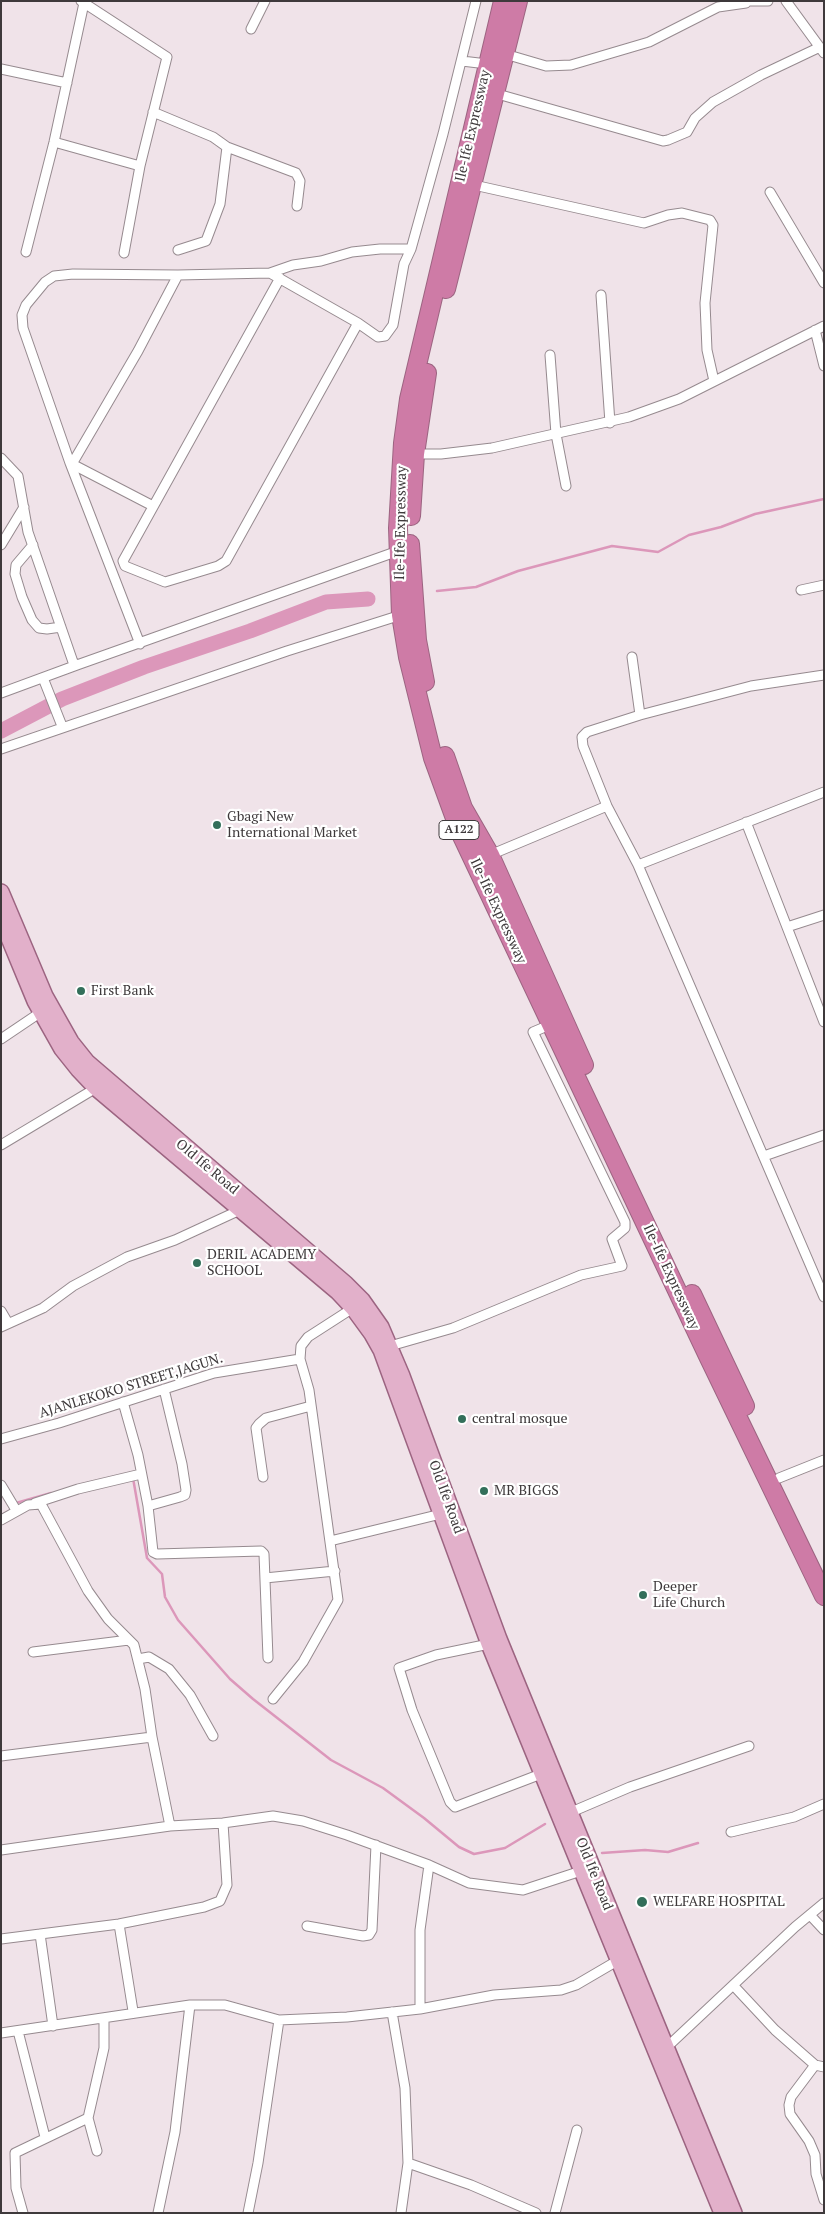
<!DOCTYPE html>
<html>
<head>
<meta charset="utf-8">
<style>
  body { margin:0 }
  #map { position:relative; width:825px; height:2214px; overflow:hidden; background:#f0e3e9; font-family:"PT Serif",serif }
  canvas { display:block }
  .frame { position:absolute; inset:0; border:2px solid #3e393b; pointer-events:none }
</style>
</head>
<body>
<div id="map">
<canvas width="825" height="2214"></canvas>
<div class="frame"></div>
</div>
<script>
const g = document.querySelector('canvas').getContext('2d');
g.lineJoin = 'round';
const toPath = rows => new Path2D(rows.map(r => 'M' + r).join(''));
function trace(path, color, width, dash) { g.strokeStyle = color; g.lineWidth = width; g.lineCap = dash ? 'butt' : 'round'; g.setLineDash(dash || []); g.stroke(path); }
function write(font, color, halo, rows, align = 'center') {
  g.font = font + ' "PT Serif",serif'; g.lineWidth = 4.5; g.setLineDash([]); g.textBaseline = 'middle'; g.strokeStyle = halo; g.fillStyle = color; for (const [text, x, y, turn = 0] of rows) {
    g.save(); g.translate(x, y); g.rotate((+turn || 0) * Math.PI / 180); g.textAlign = isNaN(turn) ? turn : align; if (halo) g.strokeText(text, 0, 0); g.fillText(text, 0, 0); g.restore();
  }
}
trace(toPath([
  [437,591,476,587,518,571,612,546,658,552,689,535,721,527,755,514,824,499],
  [133,1478,147,1558,162,1574,165,1597,178,1620,230,1679,253,1699,331,1760,383,1788,424,1818,459,1847,474,1854,505,1848,545,1824],
  [16,1503,51,1493],
  [602,1853,645,1850,668,1852,698,1843]
]), '#dc97ba', 2.5);
trace(toPath([
  [1,731,62,699,144,667,250,631,326,602,368,599]
]), '#dc97ba', 15);
const street = toPath([
  [81,1,167,57,140,166,124,253],
  [746,1,768,1],
  [786,1,824,53],
  [251,29,265,1],
  [505,54,546,66,571,65,649,42,718,7,746,3],
  [462,61,487,64],
  [1,69,67,83],
  [494,93,663,141,668,140,687,132,695,118,713,102,761,75,820,47],
  [153,112,213,137,227,147,220,204,206,241,178,250],
  [54,142,140,166],
  [227,147,296,173,300,181,297,206],
  [474,185,644,223,668,215,682,213,710,220,713,225,705,303,707,350,714,381],
  [770,192,824,283],
  [26,252,54,142,84,3],
  [270,273,293,265,321,261,352,252,380,249,411,249],
  [280,278,123,561,125,566,165,582,218,566,226,561,358,323],
  [601,295,610,423],
  [815,330,824,366],
  [550,355,556,434,566,486],
  [415,454,441,454,492,448,629,417,679,399,824,326],
  [1,458,18,476,28,532,73,662,77,665,398,551],
  [70,463,153,506],
  [72,464,138,351,178,275],
  [1,545,24,507],
  [33,545,16,565,15,574,22,597,32,620,39,628,47,629,61,627],
  [801,590,824,585],
  [140,644,70,463,23,328,22,315,26,305,45,282,54,276,73,274,178,275,270,273,358,323,378,337,385,336,393,325,404,264,411,249,443,134,476,1],
  [632,657,640,715],
  [824,675,751,686,640,715,587,732,582,737,583,746,607,806,638,865,824,1297],
  [43,678,62,726],
  [1,693,77,665],
  [1,749,287,651,401,615],
  [746,822,824,1022],
  [490,855,607,806],
  [638,865,824,792],
  [787,927,824,915],
  [1,1039,41,1012],
  [1,1145,96,1088],
  [764,1156,824,1135],
  [1,1311,8,1323],
  [1,1327,43,1308,73,1286,127,1257,175,1240,240,1210],
  [390,1346,453,1328,581,1275,622,1266,612,1239,625,1228,625,1222,533,1032,552,1024],
  [164,1389,182,1464,186,1490,185,1495,180,1497,148,1506,153,1552,157,1554,261,1551,264,1554,268,1658],
  [123,1402,138,1455,148,1506],
  [1,1439,59,1423,214,1373,300,1359],
  [263,1477,256,1428,259,1424,266,1418,311,1406],
  [779,1478,824,1460],
  [1,1485,16,1510],
  [35,1503,78,1489,141,1474],
  [1,1520,28,1505,41,1504,88,1591,108,1619,134,1645,145,1689,152,1737,170,1826],
  [330,1541,441,1514],
  [265,1578,335,1571],
  [489,1644,436,1655,399,1668,412,1710,450,1802,455,1807,541,1774],
  [33,1652,129,1640],
  [138,1659,149,1657,169,1669,190,1695,213,1736],
  [273,1699,303,1662,338,1600,309,1390,300,1359,301,1346,308,1337,353,1308],
  [1,1756,152,1737],
  [569,1813,630,1787,749,1746],
  [731,1832,794,1817,824,1804],
  [1,1850,170,1826,223,1823,273,1816,303,1821,347,1835,429,1865,469,1883,523,1890,581,1871],
  [810,1915,824,1930],
  [119,1924,133,2011],
  [307,1926,363,1936,369,1935,372,1930,376,1845],
  [40,1934,53,2026],
  [1,1939,119,1924,204,1907,220,1901,227,1885,223,1823],
  [733,1985,775,2030,815,2065,824,2067],
  [420,2009,420,1930,429,1865],
  [392,2012,405,2088,408,2163,471,2185,536,2213],
  [18,2031,45,2137],
  [1,2033,190,2005,225,2005,279,2020,347,2017,420,2009,494,1995,561,1990,576,1985,617,1961],
  [666,2048,795,1927,824,1903],
  [815,2065,791,2097,789,2105,790,2114,809,2141,815,2155,816,2174,824,2200],
  [97,2151,88,2118,104,2048,104,2018],
  [23,2213,16,2188,15,2153,88,2118],
  [158,2213,175,2132,190,2005],
  [248,2213,258,2163,279,2020],
  [401,2213,408,2163],
  [555,2213,577,2130]
]);
const primary = toPath([
  [1,892,45,996,71,1042,87,1062,346,1284,362,1300,381,1327,402,1376,499,1639,734,2213],
  [1,919,35,1001,62,1049,78,1069,96,1088,338,1292,353,1308,372,1334,381,1350,489,1644,722,2213]
]);
const highway = toPath([
  [503,1,409,399,403,443,398,528,401,615,408,657,433,758,460,832,708,1356,824,1596],
  [446,289,518,1],
  [411,516,415,454,427,373],
  [410,544,417,640,425,682],
  [445,756,463,808,490,855,584,1065],
  [692,1294,745,1406]
]);
trace(street, '#968a8f', 11);
trace(primary, '#9c6481', 18);
trace(highway, '#9c6481', 20);
trace(street, '#fff', 9);
trace(primary, '#e2b0ca', 15);
trace(highway, '#ce7ba6', 18);
for (const [x, y, r, color] of [
  [217,825,5,"#336f5a"],
  [81,991,5,"#336f5a"],
  [197,1263,5,"#336f5a"],
  [462,1419,5,"#336f5a"],
  [484,1491,5,"#336f5a"],
  [643,1595,5,"#336f5a"],
  [642,1902,6,"#336f5a"]
]) { const dot = new Path2D(); dot.arc(x, y, r, 0, 2 * Math.PI); g.fillStyle = color; g.fill(dot); trace(dot, '#fff', 2); }
for (const [x, y, w] of [
  [459,830,40]
]) { const box = new Path2D(); box.roundRect(x - w / 2, y - 9.5, w, 19, 4); g.fillStyle = '#fff'; g.fill(box); trace(box, '#3e393b', 1); }
write('bold 12px', '#3e393b', null, [
  ["A122",459,830]
]);
write('14px', '#3e393b', '#fff', [
  ["Ile-Ife Expressway",473,126,-77],
  ["Ile-Ife Expressway",401,523,-89],
  ["Ile-Ife Expressway",498,911,65],
  ["Old Ife Road",207,1167,40],
  ["Ile-Ife Expressway",671,1277,65],
  ["AJANLEKOKO STREET,JAGUN.",131,1386,-17],
  ["Old Ife Road",446,1497,70],
  ["Old Ife Road",594,1874,68]
]);
write('14px', '#3e393b', '#fff', [
  ["Gbagi New",227,817],
  ["International Market",227,833],
  ["First Bank",91,991],
  ["DERIL ACADEMY",207,1255],
  ["SCHOOL",207,1271],
  ["central mosque",472,1419],
  ["MR BIGGS",494,1491],
  ["Deeper",653,1587],
  ["Life Church",653,1603],
  ["WELFARE HOSPITAL",653,1902]
], 'left');
</script>
</body>
</html>
